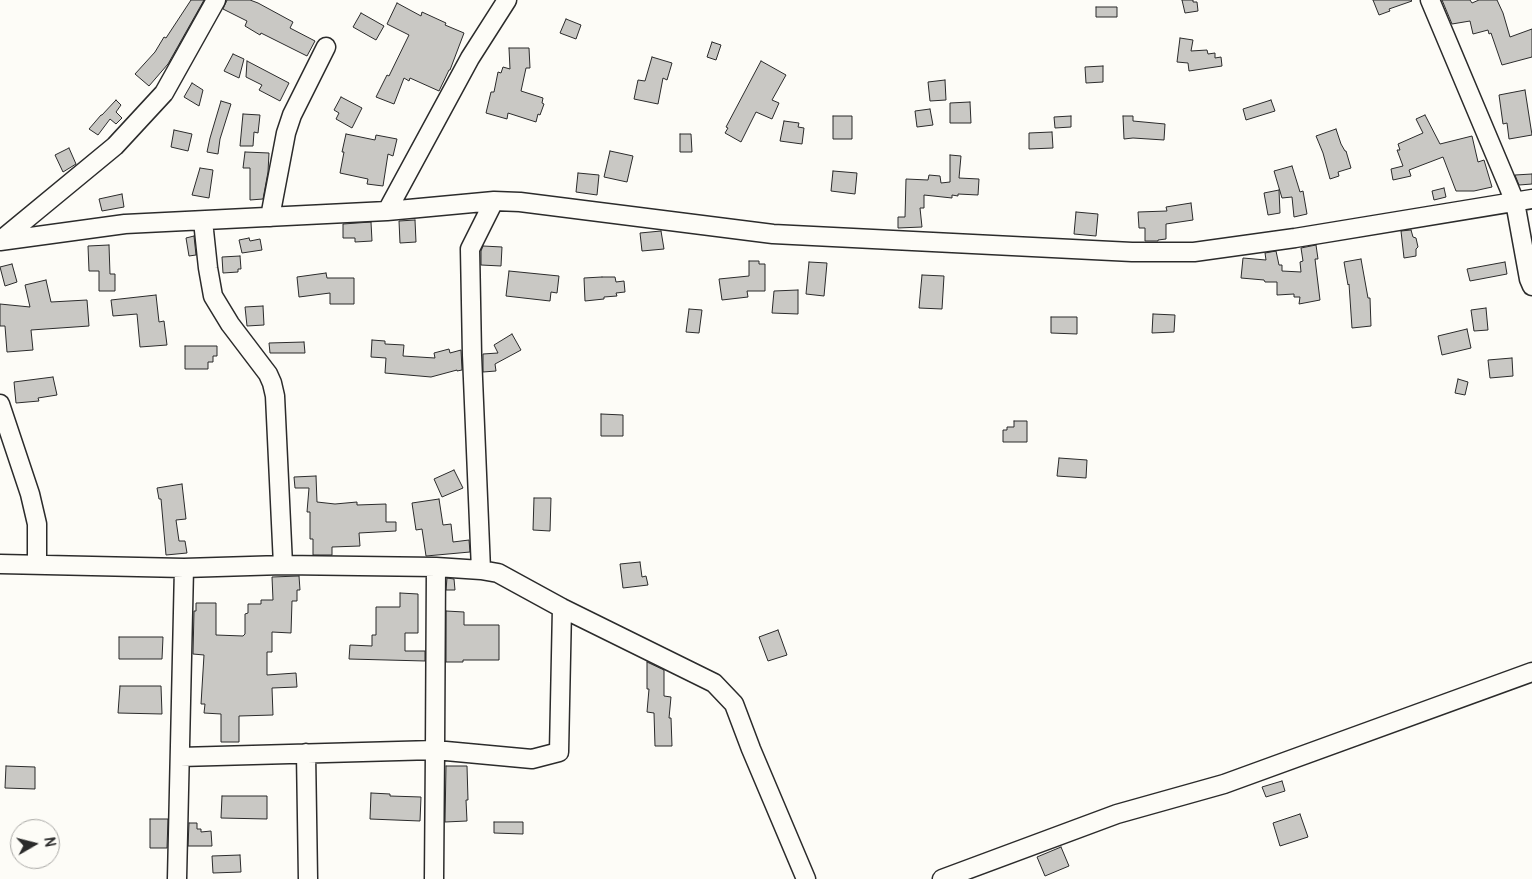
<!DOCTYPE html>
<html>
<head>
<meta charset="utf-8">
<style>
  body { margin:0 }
  #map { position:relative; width:1532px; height:879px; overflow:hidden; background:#fdfcf7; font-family:Pangolin,sans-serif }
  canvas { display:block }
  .north { position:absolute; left:10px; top:819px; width:50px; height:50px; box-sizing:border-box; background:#fdfcf7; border:1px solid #a9a8a5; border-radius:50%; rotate:82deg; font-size:14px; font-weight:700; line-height:20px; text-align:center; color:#2b2b2b }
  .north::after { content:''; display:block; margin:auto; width:18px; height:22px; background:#2b2b2b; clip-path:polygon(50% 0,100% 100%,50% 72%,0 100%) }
</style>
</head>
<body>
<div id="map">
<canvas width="1532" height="879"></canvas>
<div class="north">N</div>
</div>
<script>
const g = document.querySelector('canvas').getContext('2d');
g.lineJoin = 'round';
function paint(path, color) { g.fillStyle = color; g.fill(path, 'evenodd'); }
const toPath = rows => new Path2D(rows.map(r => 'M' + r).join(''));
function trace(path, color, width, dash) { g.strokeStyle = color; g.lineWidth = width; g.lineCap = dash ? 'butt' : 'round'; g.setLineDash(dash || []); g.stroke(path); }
const building = toPath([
  [191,0,204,0,168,64,149,86,135,74,155,52,164,37,166,38,191,0],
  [227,0,250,0,258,3,293,22,290,28,315,41,307,56,261,33,260,35,245,26,247,21,223,9,227,0],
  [1182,0,1193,0,1193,2,1197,2,1198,11,1185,13,1182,0],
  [1373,0,1411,0,1412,1,1389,9,1390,11,1379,15,1373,0],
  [1442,0,1470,0,1472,3,1479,0,1497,0,1503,13,1510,37,1532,29,1532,57,1502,65,1491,33,1489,34,1488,30,1473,34,1470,21,1452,24,1442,0],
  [397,3,421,16,422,12,446,23,445,25,464,33,450,70,449,70,439,91,410,78,409,81,404,78,394,104,376,97,387,75,389,76,409,35,387,24,397,3],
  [1096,7,1117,7,1117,17,1096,17,1096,7],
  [361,13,384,26,376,40,353,27,361,13],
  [566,19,581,25,576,39,560,33,566,19],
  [1180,38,1193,40,1191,51,1207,50,1208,54,1215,53,1215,58,1221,57,1222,66,1189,71,1188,63,1177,62,1180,38],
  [712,42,721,45,716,60,707,57,712,42],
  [509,48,529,48,530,68,526,68,521,91,543,98,542,103,544,104,540,115,538,114,536,122,508,113,507,119,486,113,491,92,494,92,498,72,501,73,503,67,510,69,509,48],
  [233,54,244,59,239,78,224,71,233,54],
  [652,57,672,63,667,80,663,78,658,104,634,99,638,80,645,81,652,57],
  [247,61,289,83,280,101,259,90,262,85,246,77,247,61],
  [761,61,786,75,772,100,779,103,772,119,756,112,741,142,725,133,728,128,726,127,761,61],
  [1103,66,1103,82,1086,83,1085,67,1103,66],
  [945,80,946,100,930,101,928,82,945,80],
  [192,83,203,90,199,106,184,97,192,83],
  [1525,90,1532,135,1509,139,1507,123,1503,124,1499,95,1525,90],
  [341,97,362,108,352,128,336,119,339,113,334,110,341,97],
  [116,100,121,105,116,112,122,118,116,124,110,119,98,135,89,129,101,115,102,115,116,100],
  [1271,100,1275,111,1246,120,1243,109,1271,100],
  [221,101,231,104,220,139,218,154,207,152,210,138,221,101],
  [970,102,971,123,950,123,950,103,970,102],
  [930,109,933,125,917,127,915,111,930,109],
  [243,114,260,115,258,133,254,132,253,146,240,146,243,114],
  [1425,115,1440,144,1472,136,1478,162,1484,160,1492,187,1474,191,1456,191,1443,157,1409,170,1411,176,1393,180,1391,169,1403,166,1397,150,1400,150,1398,144,1423,133,1416,119,1425,115],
  [833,116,852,116,852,139,833,139,833,116],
  [1071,116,1071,127,1055,128,1054,117,1071,116],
  [1123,116,1133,116,1133,121,1165,124,1164,140,1133,138,1124,139,1123,116],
  [784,121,799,123,798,127,804,128,802,144,780,141,784,121],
  [1336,129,1341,144,1345,151,1346,151,1351,168,1338,172,1339,176,1330,179,1323,153,1316,136,1336,129],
  [174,130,192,134,188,151,171,147,174,130],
  [1052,132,1053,148,1029,149,1029,133,1052,132],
  [346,134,375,140,376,135,397,139,393,156,388,154,383,186,367,184,368,179,340,173,344,152,342,152,346,134],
  [680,134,691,134,692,152,680,152,680,134],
  [69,148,76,164,63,172,55,155,69,148],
  [610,151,633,156,627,182,604,177,610,151],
  [245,152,269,153,268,172,263,199,250,200,250,168,243,168,245,152],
  [950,155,961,156,959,178,979,179,978,195,958,194,958,196,952,195,952,198,924,195,924,208,920,208,922,227,898,228,898,217,905,217,906,179,928,180,929,175,940,176,941,183,950,182,950,155],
  [1292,166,1300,192,1303,191,1307,214,1294,217,1292,197,1282,198,1274,171,1292,166],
  [200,168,213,170,209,198,192,195,200,168],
  [833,171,857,173,855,194,831,191,833,171],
  [578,173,599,175,597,195,576,192,578,173],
  [1532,174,1532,184,1519,185,1515,175,1532,174],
  [1444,188,1446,197,1434,200,1432,191,1444,188],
  [1279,190,1280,213,1268,215,1264,193,1279,190],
  [122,194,124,207,102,211,99,199,122,194],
  [1191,203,1193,220,1166,224,1166,239,1158,240,1158,241,1145,241,1145,228,1139,228,1138,212,1167,211,1166,207,1191,203],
  [1076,212,1098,214,1096,236,1074,234,1076,212],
  [415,220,416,242,400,243,399,221,415,220],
  [371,222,372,241,355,242,355,238,343,238,343,224,371,222],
  [1411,230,1413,237,1416,238,1418,247,1416,249,1416,256,1404,258,1401,231,1411,230],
  [661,231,664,249,642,251,640,233,661,231],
  [194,236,196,255,189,256,186,238,194,236],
  [249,238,250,241,260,239,262,250,242,253,239,240,249,238],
  [109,245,110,274,115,274,115,291,99,291,99,271,89,271,88,246,109,245],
  [1316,245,1318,259,1315,259,1320,300,1299,304,1300,297,1294,297,1294,294,1277,295,1277,282,1265,282,1264,280,1241,278,1243,258,1266,260,1265,253,1276,251,1279,265,1282,265,1282,271,1301,272,1300,262,1303,261,1301,248,1316,245],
  [483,246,502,247,501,266,481,265,481,251,483,246],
  [240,256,241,269,238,269,238,272,223,273,222,257,240,256],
  [1361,259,1368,298,1370,298,1371,326,1352,328,1349,284,1348,285,1344,262,1361,259],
  [749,261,759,261,759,264,765,264,765,291,747,291,748,297,722,300,719,279,749,276,749,261],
  [809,262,827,263,824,296,806,294,809,262],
  [1505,262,1507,274,1470,281,1467,269,1505,262],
  [12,264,17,282,5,286,0,267,12,264],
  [509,271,559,276,557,293,551,292,550,301,506,296,509,271],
  [326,273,327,278,354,278,354,304,330,304,330,293,299,297,297,277,326,273],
  [922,275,944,276,942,309,919,308,922,275],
  [602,277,615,277,616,282,624,281,625,292,616,293,617,296,604,297,604,299,585,301,584,278,602,277],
  [46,280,51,302,87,300,89,326,31,330,33,350,7,352,5,326,0,326,0,304,30,307,25,285,46,280],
  [798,290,798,314,772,313,774,291,798,290],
  [156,295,159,322,164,321,167,345,140,347,137,314,113,316,111,300,156,295],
  [263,306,264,325,247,326,245,307,263,306],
  [1486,308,1488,330,1474,331,1471,310,1486,308],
  [689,309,702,310,699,333,686,332,689,309],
  [1153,314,1175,315,1174,332,1152,333,1153,314],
  [1051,317,1077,317,1077,334,1051,333,1051,317],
  [1467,329,1471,348,1442,355,1438,336,1467,329],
  [512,334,521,350,495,364,496,371,483,372,483,354,498,353,494,345,512,334],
  [372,340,385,341,385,344,404,345,403,356,435,358,434,353,449,349,450,353,461,350,462,370,457,371,457,370,431,377,385,373,386,358,371,357,372,340],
  [304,342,305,353,270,353,269,343,304,342],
  [185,346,217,346,217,356,213,356,213,362,208,362,208,369,185,369,185,346],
  [1512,358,1513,376,1490,378,1488,360,1512,358],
  [53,377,57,395,38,398,39,401,16,403,14,382,53,377],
  [1458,379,1468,382,1465,395,1455,393,1458,379],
  [601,414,623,415,623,436,601,436,601,414],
  [1014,421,1027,421,1027,442,1003,442,1003,430,1007,430,1007,427,1014,427,1014,421],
  [1059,458,1087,460,1086,478,1057,476,1059,458],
  [454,470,463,488,442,497,434,479,454,470],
  [316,476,317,502,335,504,357,502,357,505,386,504,386,522,396,522,396,531,359,533,360,546,332,547,332,555,313,555,313,539,310,539,310,512,307,512,309,488,295,488,294,477,316,476],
  [182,484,186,519,176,520,179,541,185,541,187,553,166,555,161,499,159,499,157,488,182,484],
  [534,498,551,498,550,531,533,530,534,498],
  [439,499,443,525,451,524,453,542,469,540,470,552,426,556,422,529,416,530,412,503,439,499],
  [640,562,642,577,646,576,648,585,623,588,620,564,640,562],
  [299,576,300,590,297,590,297,601,292,601,291,633,272,632,272,652,267,652,267,675,296,673,297,687,272,688,273,715,239,716,239,742,221,742,221,714,204,713,205,704,201,704,204,655,193,654,194,611,196,611,196,603,216,603,216,635,243,636,245,634,245,614,248,613,248,604,261,604,261,600,273,600,272,577,299,576],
  [447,578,454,579,455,590,446,590,447,578],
  [400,593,418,594,418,633,405,633,405,651,425,651,425,661,349,659,350,645,372,646,372,635,376,635,376,607,400,607,400,593],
  [446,611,464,612,464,625,499,625,499,660,463,660,463,662,446,662,446,611],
  [778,630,787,655,768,661,759,637,778,630],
  [119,637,163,637,162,659,119,659,119,637],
  [647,662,664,670,664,696,671,697,669,718,671,718,672,746,655,746,654,713,647,712,649,689,647,689,647,662],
  [120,686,161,686,162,714,118,713,120,686],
  [6,766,35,767,35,789,5,788,6,766],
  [446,766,467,766,468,800,466,800,467,821,445,822,446,766],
  [1282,781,1285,791,1266,797,1262,787,1282,781],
  [371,793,390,794,390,796,421,797,420,821,370,819,371,793],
  [222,796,267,796,267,819,221,818,222,796],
  [1300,814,1308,837,1280,846,1273,823,1300,814],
  [150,819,168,819,167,848,150,848,150,819],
  [494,822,523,822,523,834,494,833,494,822],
  [189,823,197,823,197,829,201,829,201,832,211,831,212,846,188,846,189,823],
  [1061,847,1069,866,1045,876,1037,857,1061,847],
  [240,855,241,872,213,873,212,856,240,855]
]);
paint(building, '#c9c8c4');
trace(building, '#2b2b2b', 1);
const minor = toPath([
  [1430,0,1515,202,1529,279,1532,286],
  [387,211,470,58,507,0],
  [270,217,286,133,292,115,326,47],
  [203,221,208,268,213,296,230,324,268,374,272,383,275,396,283,565],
  [1,240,115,146,164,93,216,0],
  [0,241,125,224,387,211,494,201,520,202,773,234,1132,252,1194,252,1295,238,1532,199],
  [0,404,30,494,37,524,37,564],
  [0,564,184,568,283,565,436,567,481,570,498,573,562,608,714,683,734,704,751,749,806,879],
  [436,567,435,750,532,759,559,752,562,608],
  [481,570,472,355,470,249,494,201],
  [306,753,308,879],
  [180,757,435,750,434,879],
  [177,879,184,568],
  [942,879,1117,814,1224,784,1532,672]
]);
trace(minor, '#2b2b2b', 21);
trace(minor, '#fdfcf7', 18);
</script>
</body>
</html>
